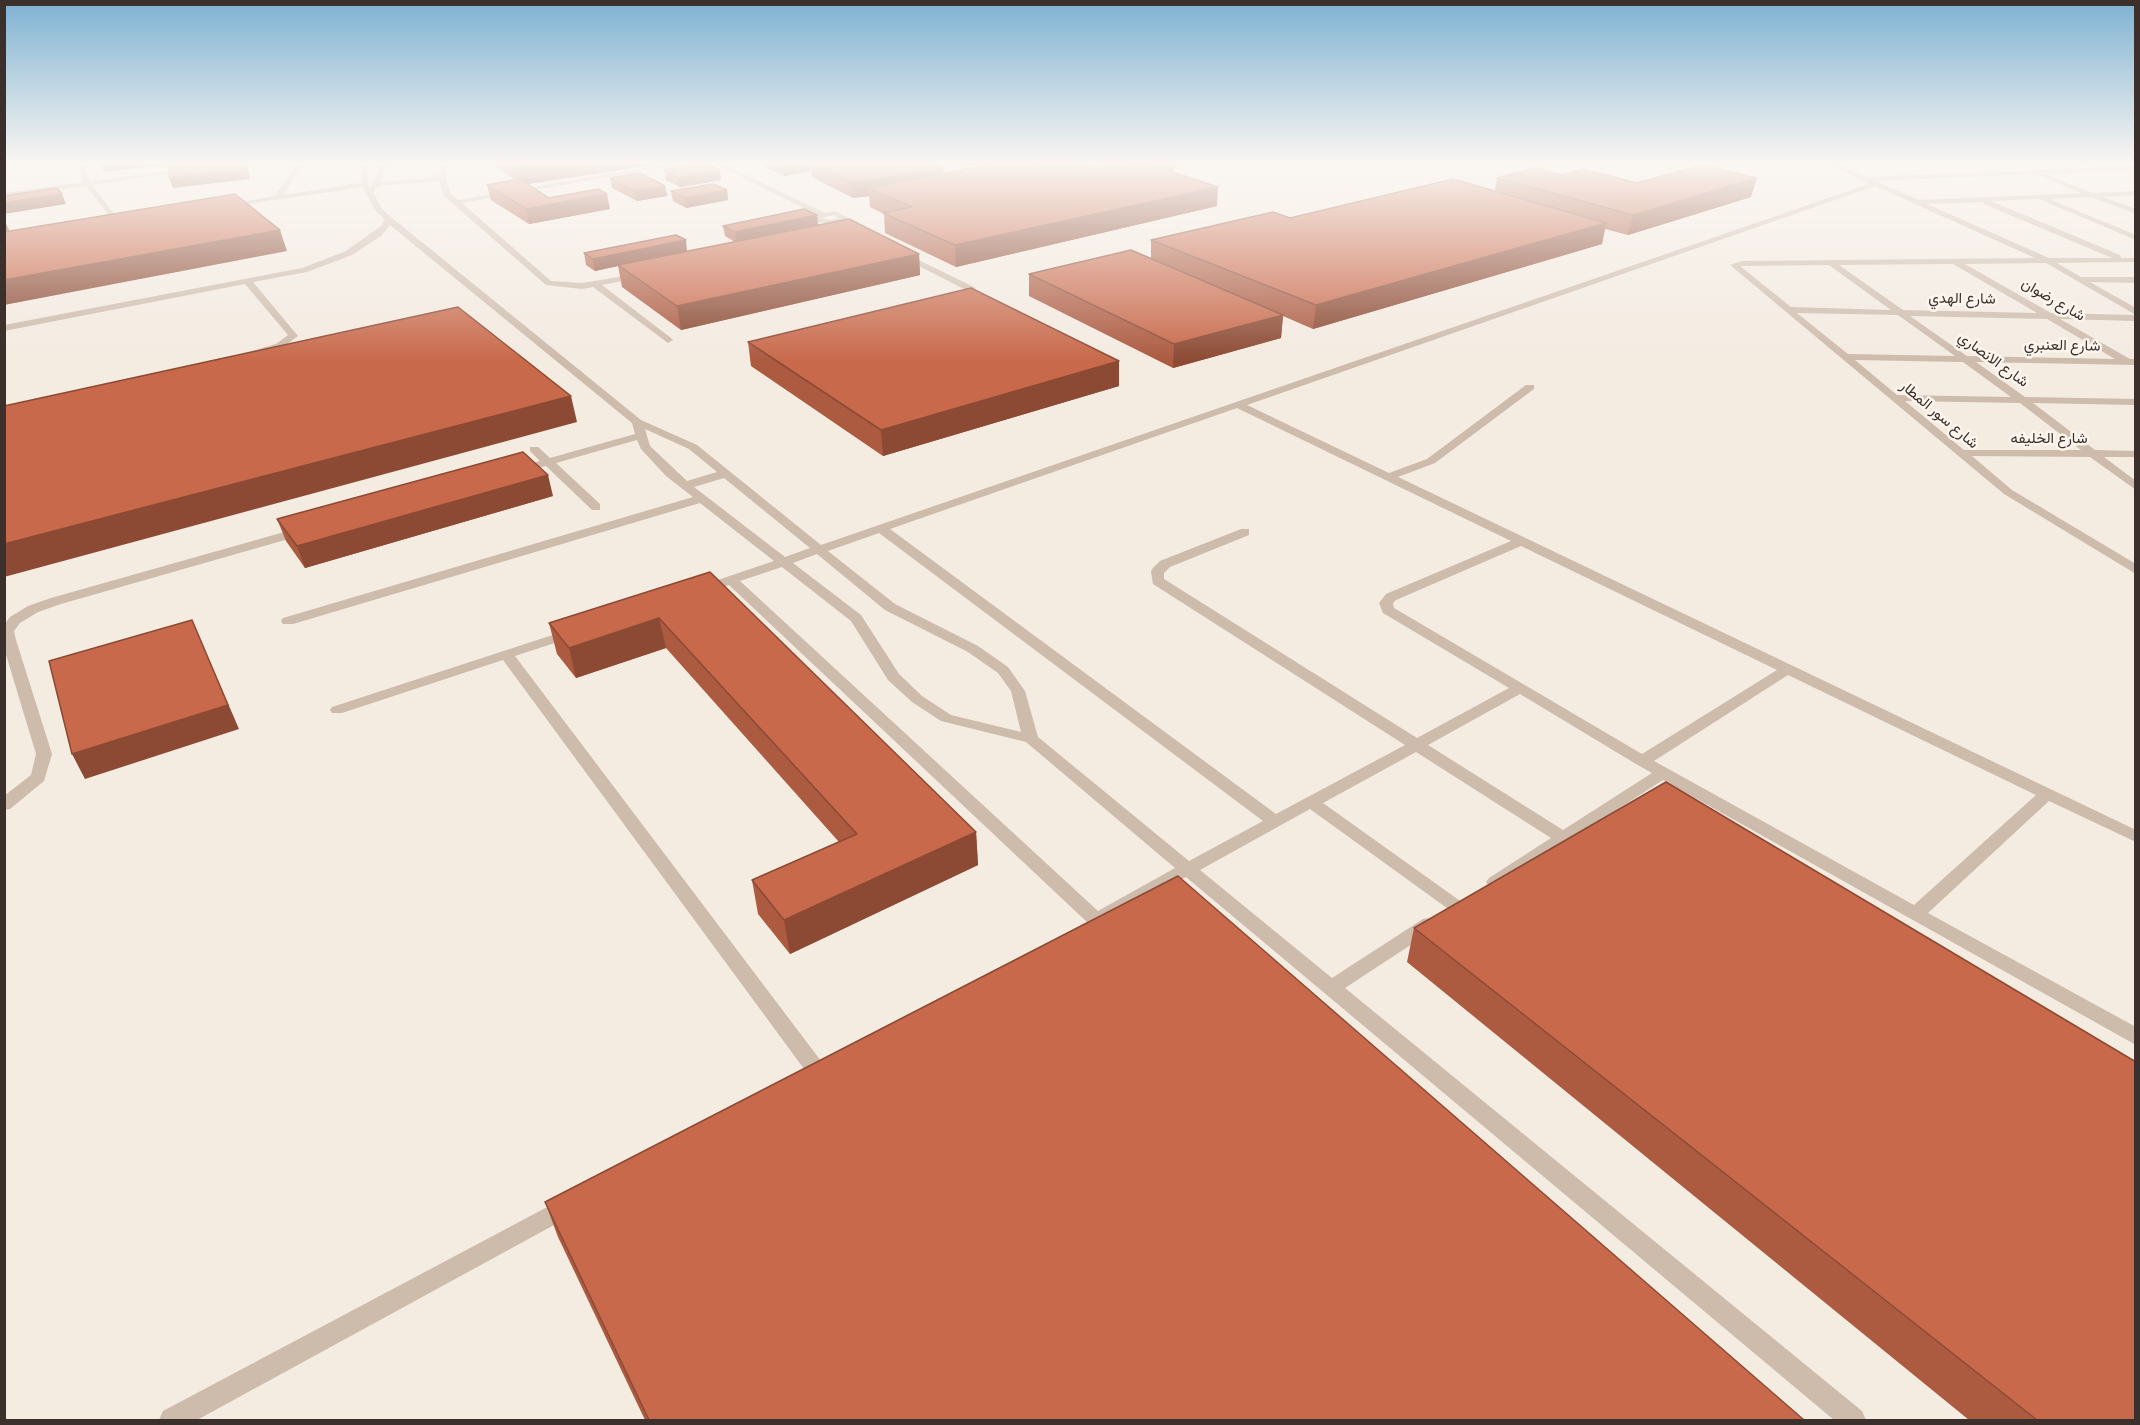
<!DOCTYPE html>
<html>
<head>
<meta charset="utf-8">
<style>
  body { margin:0 }
  #map { position:relative; width:2140px; height:1425px; overflow:hidden; background:#f4ebe1; font-family:"Archivo Narrow",sans-serif }
  canvas { display:block }
  .frame { position:absolute; inset:0; border:6px solid #3b302b; pointer-events:none }
</style>
</head>
<body>
<div id="map">
<canvas width="2140" height="1425"></canvas>
<div class="frame"></div>
</div>
<script>
const g = document.querySelector('canvas').getContext('2d');
g.lineJoin = 'round';
const toPath = rows => new Path2D(rows.map(r => 'M' + r).join(''));
function paint(path, color) { g.fillStyle = color; g.fill(path, 'evenodd'); }
function trace(path, color, width, dash) { g.strokeStyle = color; g.lineWidth = width; g.lineCap = dash ? 'butt' : 'round'; g.setLineDash(dash || []); g.stroke(path); }
function write(font, color, halo, rows, align = 'center') {
  g.font = font + ' "Archivo Narrow",Vazirmatn,sans-serif'; g.lineWidth = 5; g.setLineDash([]); g.textBaseline = 'middle'; g.strokeStyle = halo; g.fillStyle = color; for (const [text, x, y, turn = 0] of rows) {
    g.save(); g.translate(x, y); g.rotate((+turn || 0) * Math.PI / 180); g.textAlign = isNaN(turn) ? turn : align; if (halo) g.strokeText(text, 0, 0); g.fillText(text, 0, 0); g.restore();
  }
}
paint(toPath([
  [76,161,82,161,90,181,188,168,191,170,92,185,121,223,117,225,86,186,4,197,4,193,83,182,76,161],
  [247,161,265,161,226,168,223,166,247,161],
  [299,161,305,161,283,195,361,183,363,161,369,161,367,181,370,188,383,161,389,161,380,182,439,177,441,161,447,161,446,179,450,193,458,200,684,161,699,161,462,203,551,281,582,283,643,273,643,277,602,285,671,338,673,340,668,343,593,287,582,289,546,285,444,196,439,181,378,186,373,192,382,209,391,217,641,420,697,445,821,545,1869,184,1822,161,1831,161,1867,177,2136,166,2136,170,2045,174,2093,193,2136,191,2136,195,2103,197,2136,209,2136,214,2091,197,2049,199,2136,235,2136,240,2039,199,1991,201,2120,255,2121,258,2136,258,2136,262,2057,263,2081,277,2136,277,2136,283,2090,282,2136,308,2136,315,2046,263,1965,264,2051,313,2136,315,2136,321,2060,319,2130,359,2136,359,2136,365,1976,362,2025,397,2136,399,2136,405,2033,403,2095,450,2136,451,2136,457,2104,457,2136,481,2136,490,2090,457,1972,456,2012,490,2136,564,2136,574,2004,494,1730,265,1742,261,2035,258,1875,186,1247,405,1389,473,1427,459,1526,385,1534,385,1534,389,1435,463,1398,477,2136,830,2136,842,2049,801,1928,913,2136,1027,2136,1045,1663,780,1495,888,1489,886,1486,882,1489,878,1551,838,1416,752,1323,803,1463,903,1466,907,1463,911,1457,913,1451,911,1310,809,1200,870,1332,978,1423,919,1429,918,1435,919,1438,924,1435,929,1345,988,1862,1411,1866,1420,1834,1420,1186,877,1111,918,1104,920,1101,924,1095,925,1089,924,729,585,702,594,697,593,695,590,697,587,774,561,700,503,293,624,283,624,281,621,283,618,693,497,666,476,641,449,637,440,556,463,600,504,600,510,592,510,546,466,515,472,515,468,540,461,530,451,530,447,538,447,550,458,635,434,632,423,390,225,381,236,352,255,307,272,253,282,298,336,282,348,251,356,246,353,276,344,288,335,245,284,4,331,4,325,302,268,346,251,382,225,384,219,375,210,363,187,227,207,223,205,275,196,299,161],
  [2036,174,2081,193,1919,200,1875,181,2036,174],
  [1984,202,1984,204,2112,258,2049,258,1927,204,1984,202],
  [1953,264,2037,313,1903,310,1839,265,1953,264],
  [1829,265,1891,310,1791,307,1740,266,1829,265],
  [1797,313,1898,315,1955,356,1848,354,1797,313],
  [1910,316,2047,319,2115,359,1967,356,1910,316],
  [1855,360,1963,362,2011,397,1897,395,1855,360],
  [1905,401,2020,403,2081,450,1964,450,1905,401],
  [1237,408,1511,541,1386,594,1379,603,1383,613,1509,688,1417,738,1164,579,1164,573,1170,567,1249,535,1249,529,1241,529,1160,561,1152,569,1151,572,1153,584,1405,745,1276,814,890,529,1237,408],
  [645,429,689,449,717,472,687,481,650,446,645,429],
  [724,478,810,548,785,557,694,487,724,478],
  [879,533,1263,821,1189,861,1038,737,1025,691,1008,667,978,646,895,604,828,551,879,533],
  [1521,546,1777,670,1642,754,1394,608,1393,603,1396,600,1521,546],
  [817,554,885,610,968,652,998,673,1011,691,1021,732,951,715,922,696,899,674,861,615,793,563,817,554],
  [782,567,851,621,888,680,912,702,941,721,1026,742,1175,868,1098,911,740,581,782,567],
  [1788,675,2036,795,1914,905,1654,761,1788,675],
  [1520,694,1636,764,1652,773,1563,830,1428,745,1520,694],
  [709,161,717,161,825,213,835,211,849,218,831,224,812,221,816,214,709,161],
  [834,215,838,218,831,220,821,218,834,215],
  [902,252,974,287,975,289,968,291,899,256,899,252,902,252],
  [302,527,308,531,306,534,61,604,38,612,20,623,14,631,16,640,52,754,44,781,10,809,4,810,4,796,31,775,36,754,4,648,4,625,10,617,28,606,51,598,302,527],
  [571,629,576,630,578,633,576,636,515,656,824,1065,827,1071,824,1077,817,1079,810,1077,503,660,342,713,332,713,330,710,332,707,571,629],
  [568,1196,576,1199,579,1206,576,1213,197,1420,159,1420,163,1411,568,1196]
]), '#cdbbac');
paint(toPath([
  [489,161,658,161,658,164,527,184,549,198,610,209,529,224,491,200,487,185,515,180],
  [752,161,807,161,809,162,810,171,784,176],
  [959,161,1076,161,1071,166,1103,170,1103,163,1180,161,1172,172,1217,206,956,267,885,233,884,214,870,207,869,196,853,198,812,177,810,163,943,168,943,173,983,166,959,164],
  [1230,161,1268,161,1267,164],
  [664,170,721,180,680,187,666,180],
  [1562,175,1751,197,1628,235,1605,229,1602,244,1313,329,1283,316,1281,338,1173,368,1029,296,1029,274,1151,259,1151,240,1290,218,1495,191,1497,178],
  [610,178,665,186,667,196,637,201,612,188],
  [727,190,728,200,686,208,673,201,671,191],
  [817,215,818,226,919,254,920,275,681,330,622,287,618,266,595,271,586,265,584,253,687,251,735,242,725,236,723,226],
  [748,342,1119,361,1119,386,883,456,751,366],
  [553,496,305,568,286,541,277,519],
  [710,572,976,832,978,865,790,954,758,914,752,880,839,842,666,648,576,678,557,654,549,623],
  [1414,928,2136,1420,1969,1420,1407,962],
  [545,1202,1804,1420,645,1420,558,1237]
]), '#ac5a40');
paint(toPath([
  [100,161,201,161,104,172],
  [245,161,247,165,250,179,173,188,169,178],
  [554,161,658,161,658,164,522,185,517,166],
  [1066,161,1076,161,1066,172],
  [1173,161,1180,161,1168,177,1169,167],
  [809,162,810,171,784,176,783,166],
  [943,168,944,182,868,188,869,196,853,198,852,183],
  [720,170,721,180,680,187,678,178],
  [1757,178,1751,197,1628,235,1633,215],
  [665,186,667,196,637,201,635,191],
  [1218,187,1217,206,956,267,955,245],
  [727,190,728,200,686,208,685,198],
  [62,194,66,204,4,214,4,203],
  [607,194,610,209,529,224,526,209],
  [817,215,818,226,737,243,735,232],
  [4,221,5,221,10,232,4,233],
  [1606,223,1602,244,1313,329,1316,305],
  [280,230,287,251,4,305,4,280],
  [686,240,687,251,595,271,593,259],
  [919,254,920,275,681,330,677,306],
  [1283,315,1281,338,1173,368,1174,344],
  [1119,361,1119,386,883,456,881,430],
  [571,396,577,422,4,577,4,544],
  [548,475,553,496,305,568,297,546],
  [659,618,666,648,576,678,569,648],
  [192,620,239,729,85,779,72,754],
  [976,832,978,865,790,954,784,920]
]), '#8c4a34');
const building = toPath([
  [197,161,245,161,246,169,169,178,169,164,197,161],
  [510,161,554,161,517,166,510,161],
  [771,161,807,161,809,162,783,166,771,161],
  [820,161,927,161,943,168,852,183,810,163,820,161],
  [1008,161,1027,161,1051,170,1084,164,1105,171,1145,163,1218,187,955,245,883,213,912,207,868,188,1008,161],
  [1105,161,1173,161,1169,167,1156,166,1145,163,1134,165,1103,163,1105,161],
  [705,163,720,170,678,178,664,170,705,163],
  [1702,165,1757,178,1633,215,1497,178,1536,168,1562,175,1583,169,1637,183,1702,165],
  [640,173,665,186,635,191,610,178,640,173],
  [519,179,549,198,598,189,607,194,526,209,487,185,519,179],
  [1453,179,1606,223,1316,305,1151,240,1273,212,1290,218,1453,179],
  [713,184,727,190,685,198,671,191,713,184],
  [57,188,62,194,4,203,4,196,57,188],
  [235,194,280,230,4,280,4,232,235,194],
  [804,209,817,215,735,232,723,226,804,209],
  [849,219,919,254,677,306,618,265,849,219],
  [676,235,686,240,593,259,584,253,676,235],
  [1131,250,1283,315,1174,344,1029,274,1131,250],
  [971,288,1119,361,881,430,748,342,971,288],
  [458,307,571,396,4,544,4,406,458,307],
  [523,452,548,475,297,546,277,519,523,452],
  [710,572,976,832,784,920,752,880,857,834,659,618,569,648,549,623,710,572],
  [192,620,228,705,72,754,49,661,192,620],
  [1666,782,2136,1062,2136,1420,2037,1420,1414,928,1666,782],
  [1178,876,1804,1420,649,1420,545,1202,1178,876]
]);
paint(building, '#c8694b');
trace(building, '#8c4a34', 1.5);
const sky = g.createLinearGradient(0, 0, 0, 361);
sky.addColorStop(0, '#7eb2d2');
sky.addColorStop(0.45, '#faf6f2');
sky.addColorStop(1, '#faf6f200');
g.fillStyle = sky;
g.fillRect(0, 0, 2140, 361);
write('15px', '#3b302b', '#fbf5ee', [
  ["شارع الهدي",1962,299,1],
  ["شارع رضوان",2053,300,30],
  ["شارع العنبري",2062,346,1],
  ["شارع الانصاري",1993,360,36],
  ["شارع سور المطار",1939,415,40],
  ["شارع الخليفه",2049,439]
]);
</script>
</body>
</html>
